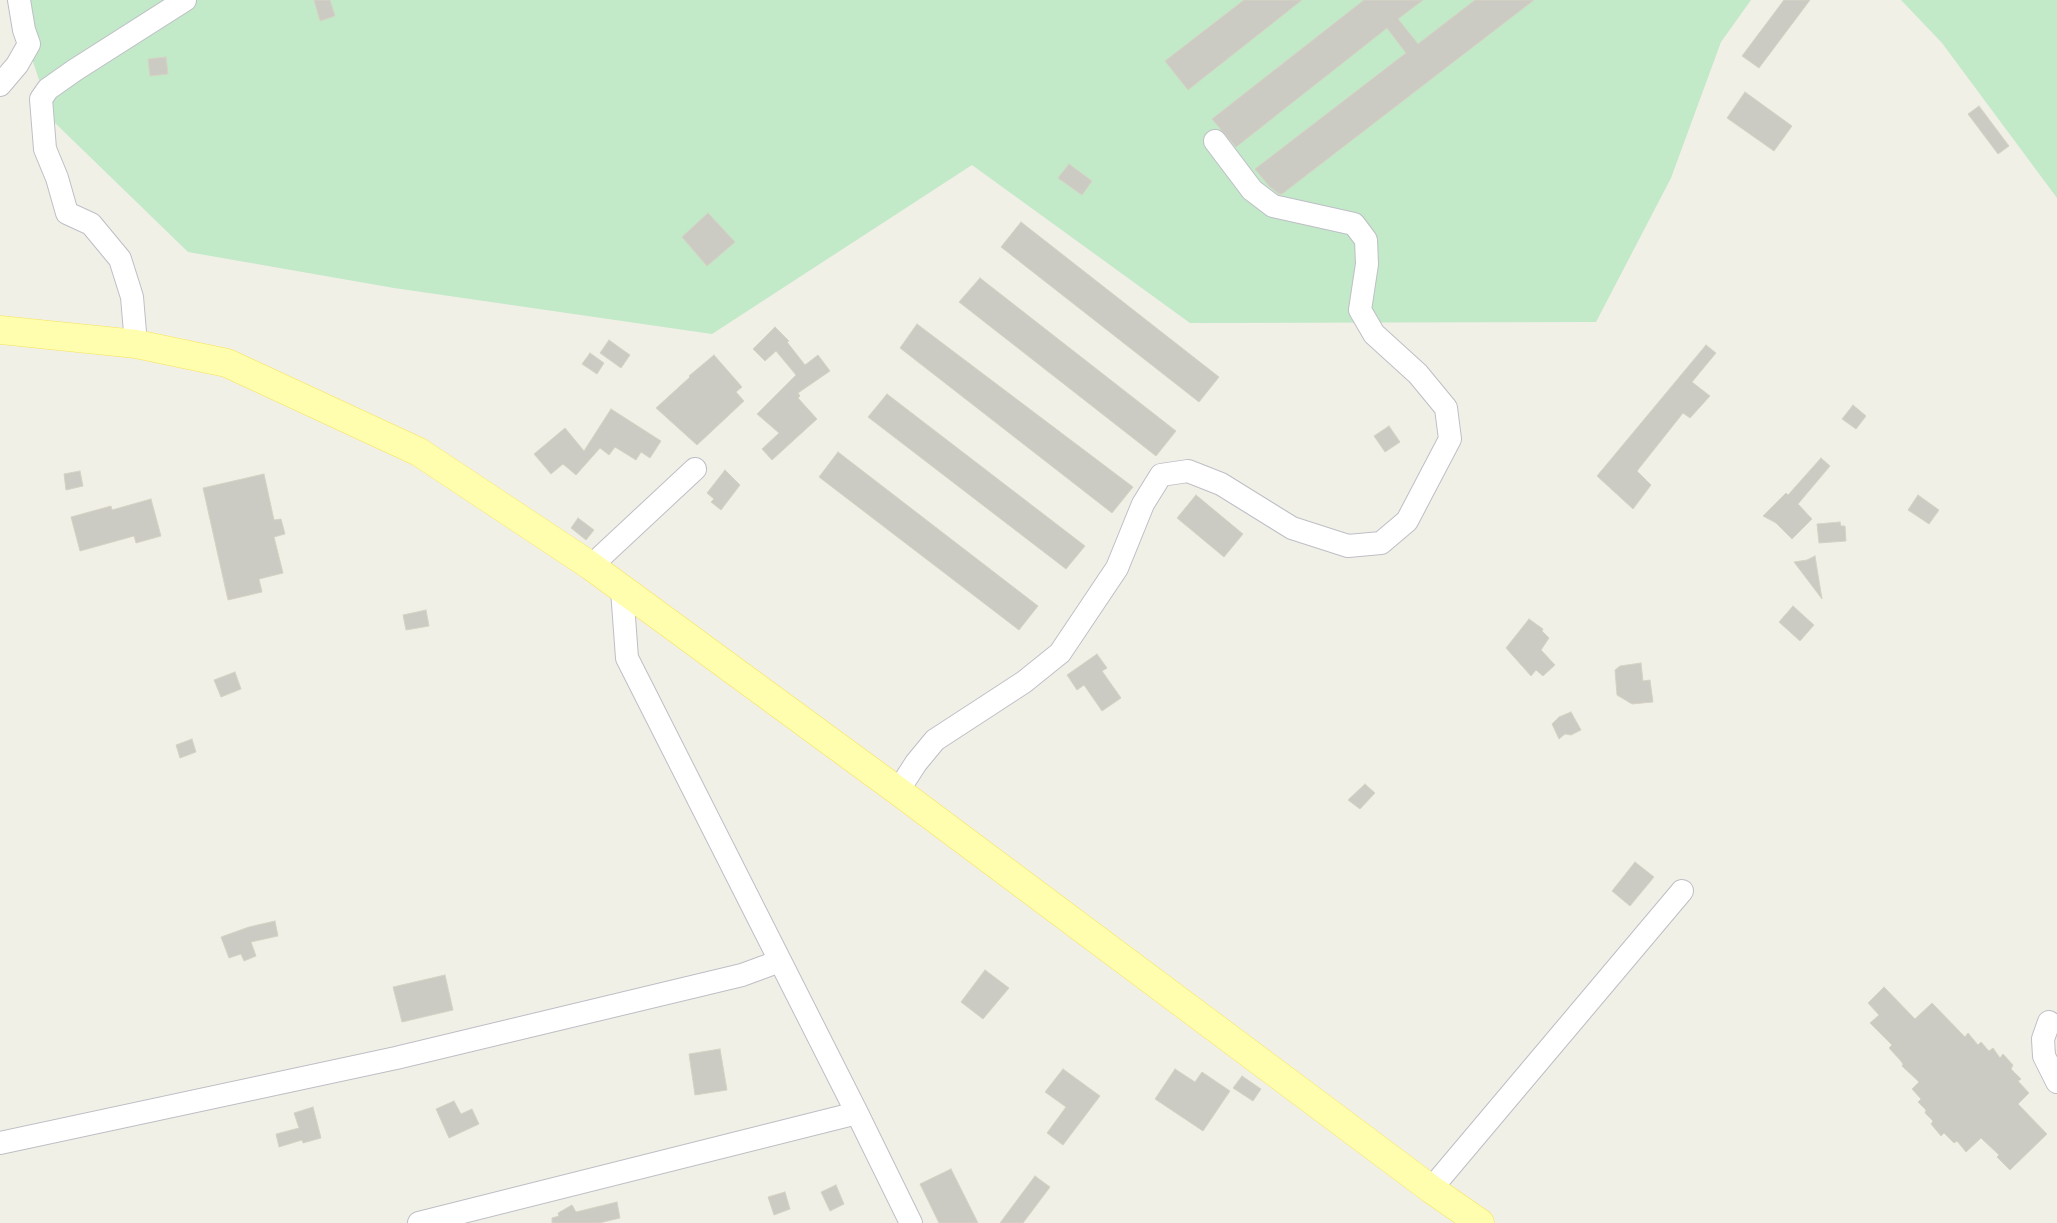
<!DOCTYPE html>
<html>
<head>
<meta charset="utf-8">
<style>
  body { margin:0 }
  canvas { display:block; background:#f1f0e7 }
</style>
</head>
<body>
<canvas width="2057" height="1223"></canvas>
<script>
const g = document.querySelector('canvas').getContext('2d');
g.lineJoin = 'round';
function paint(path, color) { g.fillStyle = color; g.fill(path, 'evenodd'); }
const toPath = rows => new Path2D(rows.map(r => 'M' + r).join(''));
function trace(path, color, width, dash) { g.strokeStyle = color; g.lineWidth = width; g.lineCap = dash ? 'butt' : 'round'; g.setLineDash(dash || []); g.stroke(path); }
paint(toPath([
  [12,0,1751,0,1721,42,1671,178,1596,322,1190,323,972,165,712,334,394,288,188,252,53,121],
  [1901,0,2057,0,2057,198,1942,43]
]), '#c2e9c8');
const building = toPath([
  [314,0,330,0,335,16,320,21,314,0],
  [1244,0,1302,0,1188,90,1165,61,1244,0],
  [1364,0,1423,0,1398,19,1418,44,1475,0,1534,0,1282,194,1279,194,1269,186,1255,169,1406,53,1387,28,1236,147,1212,119,1364,0],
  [1784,0,1810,0,1759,68,1742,56,1784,0],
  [166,57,168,74,150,76,148,59,166,57],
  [1745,92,1792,126,1774,151,1727,118,1745,92],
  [1979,106,2009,146,1998,154,1968,114,1979,106],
  [1069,164,1092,181,1082,195,1058,178,1069,164],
  [708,213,735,242,707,266,682,237,708,213],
  [1021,222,1219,377,1199,402,1001,247,1021,222],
  [980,278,1176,431,1156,456,959,302,980,278],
  [917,324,1133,487,1112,513,900,348,917,324],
  [775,327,789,341,787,342,805,365,818,355,830,371,798,393,800,396,798,398,817,419,772,460,762,449,779,433,757,414,796,375,776,351,765,361,753,349,775,327],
  [609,340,630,355,621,368,600,353,609,340],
  [1706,345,1716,353,1692,382,1710,396,1690,418,1683,413,1637,471,1651,485,1633,509,1597,476,1706,345],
  [590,353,604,363,597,374,582,364,590,353],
  [714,355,742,387,736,392,744,401,697,445,656,408,690,377,689,376,714,355],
  [887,394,1085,546,1066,569,868,417,887,394],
  [1853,405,1866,416,1856,429,1842,419,1853,405],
  [611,409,661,441,650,458,641,452,636,460,615,447,609,455,600,448,576,475,563,464,551,474,534,454,565,428,584,451,611,409],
  [1389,426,1400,442,1385,452,1374,436,1389,426],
  [838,452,1038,606,1019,630,819,477,838,452],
  [1821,458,1830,466,1798,504,1812,519,1792,539,1776,523,1763,516,1786,493,1788,495,1821,458],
  [725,470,740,485,721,510,711,502,714,499,707,493,725,470],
  [80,471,83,486,66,490,64,474,80,471],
  [264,474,274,520,281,519,285,534,274,537,283,573,259,579,262,592,228,600,203,488,264,474],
  [1196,495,1243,534,1224,557,1177,518,1196,495],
  [1918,495,1939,510,1929,524,1908,510,1918,495],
  [151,499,161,536,136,543,134,536,80,551,71,517,111,506,112,510,151,499],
  [578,518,594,530,586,540,571,528,578,518],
  [1840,522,1841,526,1845,526,1846,541,1819,543,1817,524,1840,522],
  [1815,556,1822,599,1794,562,1807,560,1815,556],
  [1793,606,1814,625,1800,641,1779,622,1793,606],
  [426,610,429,626,406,630,403,615,426,610],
  [1529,619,1543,629,1542,631,1549,638,1541,650,1555,665,1543,676,1536,670,1531,676,1506,648,1529,619],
  [1097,654,1107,668,1102,671,1121,698,1102,711,1084,685,1077,690,1067,675,1097,654],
  [1641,663,1643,681,1650,680,1653,702,1632,704,1617,695,1615,670,1620,666,1641,663],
  [235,672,241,689,221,697,214,680,235,672],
  [1571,712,1581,730,1571,735,1565,734,1559,739,1552,724,1559,717,1571,712],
  [192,739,196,752,180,758,176,745,192,739],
  [1365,784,1375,793,1360,809,1348,800,1365,784],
  [1635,862,1654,877,1630,906,1612,891,1635,862],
  [275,921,278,936,251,942,256,956,244,961,241,954,229,958,221,937,249,927,275,921],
  [985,970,1009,988,983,1019,961,1002,985,970],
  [445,975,453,1010,402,1022,393,987,445,975],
  [1884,987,1915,1019,1932,1003,1965,1037,1968,1033,1978,1045,1981,1042,1989,1051,1993,1048,2000,1058,2003,1054,2013,1065,2011,1069,2021,1079,2018,1081,2029,1093,2018,1104,2047,1134,2010,1170,1997,1157,1999,1155,1981,1138,1966,1152,1957,1141,1954,1143,1944,1133,1941,1136,1931,1124,1933,1121,1925,1113,1926,1110,1918,1102,1921,1099,1912,1089,1919,1082,1902,1066,1903,1064,1900,1060,1889,1048,1892,1045,1870,1023,1879,1015,1868,1003,1884,987],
  [720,1049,727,1090,695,1095,689,1054,720,1049],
  [1063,1069,1100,1096,1063,1145,1047,1133,1066,1107,1045,1092,1063,1069],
  [1175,1069,1195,1082,1202,1072,1230,1091,1203,1131,1155,1099,1175,1069],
  [1242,1076,1261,1089,1253,1101,1233,1088,1242,1076],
  [454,1101,461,1114,472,1109,479,1124,449,1138,436,1109,454,1101],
  [313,1107,321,1138,303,1143,302,1140,279,1147,276,1134,299,1128,294,1113,313,1107],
  [951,1169,978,1223,939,1223,920,1184,951,1169],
  [1035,1176,1050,1187,1023,1223,1000,1223,1035,1176],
  [836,1185,844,1204,830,1211,821,1192,836,1185],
  [785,1192,790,1209,774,1215,768,1197,785,1192],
  [617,1202,620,1218,599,1223,552,1223,552,1218,559,1216,558,1213,572,1205,576,1212,617,1202]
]);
paint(building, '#cccbc3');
trace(building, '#d6d3c4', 1);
const minor = toPath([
  [0,85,17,65,29,44,24,30,19,0],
  [136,344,132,297,120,259,91,224,67,213,57,178,45,149,41,99,48,89,75,70,185,0],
  [591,566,695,469],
  [622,590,627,658,857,1113,911,1223],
  [898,791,916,763,935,740,1024,682,1060,653,1117,568,1143,504,1161,475,1188,471,1221,484,1292,528,1348,546,1381,543,1407,521,1450,439,1446,408,1418,374,1374,334,1360,310,1367,264,1366,240,1354,224,1273,206,1252,190,1215,141],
  [2049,1022,2043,1039,2044,1056,2057,1082],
  [0,1143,396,1058,742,975,780,961],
  [1431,1189,1682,891],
  [419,1223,857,1113]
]);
const major = toPath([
  [0,330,136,344,227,363,419,452,591,566,898,791,1431,1189,1480,1223]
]);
trace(minor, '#bebfc6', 24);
trace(major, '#f8e358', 29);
trace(minor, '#fff', 22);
trace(major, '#fffeae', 28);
</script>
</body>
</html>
